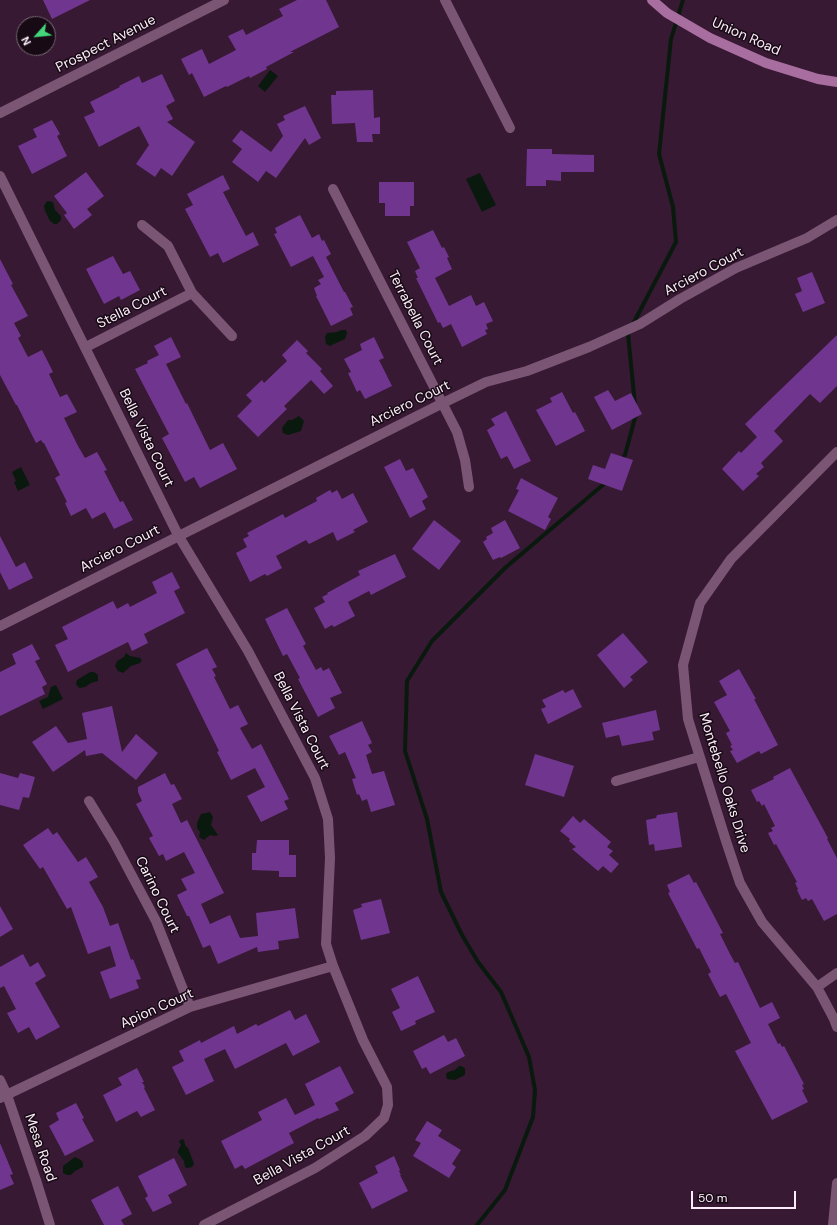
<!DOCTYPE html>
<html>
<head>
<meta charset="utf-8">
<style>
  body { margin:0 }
  #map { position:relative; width:837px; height:1225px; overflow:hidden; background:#371933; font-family:"DM Sans",sans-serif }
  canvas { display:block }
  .north { position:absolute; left:16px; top:16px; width:40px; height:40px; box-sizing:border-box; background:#170a15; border:1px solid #736571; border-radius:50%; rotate:243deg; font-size:11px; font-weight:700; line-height:16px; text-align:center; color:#fdedfa }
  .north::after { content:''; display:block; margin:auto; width:14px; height:18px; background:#42d77b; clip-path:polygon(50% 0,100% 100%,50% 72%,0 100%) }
  .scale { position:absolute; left:691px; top:1191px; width:105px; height:18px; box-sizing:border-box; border:2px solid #fdedfa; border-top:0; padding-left:5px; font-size:12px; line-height:14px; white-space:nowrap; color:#fdedfa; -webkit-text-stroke:3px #170a15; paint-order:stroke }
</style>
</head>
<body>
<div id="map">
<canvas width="837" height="1225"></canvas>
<div class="north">N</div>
<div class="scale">50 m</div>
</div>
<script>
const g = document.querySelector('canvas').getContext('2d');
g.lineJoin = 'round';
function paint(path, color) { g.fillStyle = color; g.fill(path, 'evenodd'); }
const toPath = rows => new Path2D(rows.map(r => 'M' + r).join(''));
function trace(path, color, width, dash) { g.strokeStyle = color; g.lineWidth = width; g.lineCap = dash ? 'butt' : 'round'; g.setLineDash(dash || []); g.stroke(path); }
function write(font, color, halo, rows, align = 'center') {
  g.font = font + ' "DM Sans",sans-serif'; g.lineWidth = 3; g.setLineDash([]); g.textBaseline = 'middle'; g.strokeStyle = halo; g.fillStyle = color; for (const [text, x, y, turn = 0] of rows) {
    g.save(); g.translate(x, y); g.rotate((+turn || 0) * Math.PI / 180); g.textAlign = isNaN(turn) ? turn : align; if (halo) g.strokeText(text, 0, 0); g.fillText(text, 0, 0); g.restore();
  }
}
paint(toPath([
  [270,70,278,76,265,92,258,86],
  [480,173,496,205,482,212,466,179],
  [47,201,53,202,55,210,61,216,61,220,57,224,54,224,50,221,45,211,44,206],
  [341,330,346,330,347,333,345,339,332,345,330,346,326,344,325,337,327,333,337,332],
  [299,416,304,421,301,431,288,435,283,433,282,428,288,420,292,420],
  [21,467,30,485,18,491,14,482,16,481,12,472],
  [126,653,130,656,140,658,142,660,140,663,131,666,123,673,118,671,115,666,117,661,124,657],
  [90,672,94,672,98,675,98,681,91,683,85,687,79,688,76,684,77,680],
  [56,685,63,699,43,709,39,701,48,697,51,687],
  [210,812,213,817,211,825,218,835,216,836,210,835,204,840,199,837,200,832,197,828,197,823,201,814],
  [459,1066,461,1066,465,1068,465,1075,455,1080,447,1079,446,1074,448,1072,455,1070],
  [182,1139,184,1140,185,1145,188,1148,193,1161,194,1164,192,1167,187,1168,185,1167,184,1161,178,1153,178,1150,181,1145,179,1141],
  [75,1157,81,1160,83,1163,83,1167,75,1171,71,1175,67,1175,63,1173,63,1166]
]), '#0a190e');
trace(toPath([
  [633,324,676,242,673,207,659,154,671,39,683,0],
  [630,330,628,334,635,405],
  [621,460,625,455,636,414],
  [477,1225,505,1190,533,1117,535,1090,529,1057,501,992,478,962,462,935,441,892,427,819,405,751,407,681,432,641,505,568,604,484,607,480]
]), '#0a190e', 4);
paint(toPath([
  [43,0,90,0,52,19],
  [297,0,326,0,339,27,290,52,294,52,266,67,267,69,250,78,249,76,227,87,226,86,204,97,192,73,189,75,181,59,202,49,209,64,236,50,228,36,243,29,246,35,283,16,279,9],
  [162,74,175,101,166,106,173,119,167,122,195,142,172,176,161,168,155,177,136,164,149,145,139,126,99,147,84,117,95,112,90,102,120,87,119,86,139,76,142,83],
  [373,90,374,118,380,117,380,134,372,134,373,142,357,142,355,123,332,124,331,95,336,95,336,91],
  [305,106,321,138,309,145,305,138,276,178,266,171,258,182,232,162,242,149,232,141,241,130,271,152,283,136,277,124,285,120,283,116],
  [52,120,60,134,57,136,67,156,32,174,18,146,37,137,33,129],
  [527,149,552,149,552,154,594,155,594,172,561,172,561,181,546,180,546,186,526,186],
  [86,172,104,196,87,209,92,215,74,229,64,215,67,213,54,196],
  [223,175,230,189,223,192,237,219,246,236,253,232,259,245,223,263,218,253,210,257,185,209,193,205,187,194],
  [379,182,414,182,414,206,410,206,410,216,385,216,385,203,379,203],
  [300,215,312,238,319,234,322,241,324,240,331,254,326,257,344,292,345,292,353,307,350,308,353,315,331,326,316,296,317,296,314,288,321,284,318,280,324,277,313,256,291,267,274,234,277,233,275,228],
  [433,230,442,248,444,247,449,257,447,258,452,269,435,278,449,306,471,295,476,306,484,302,493,321,486,324,488,329,485,330,487,334,462,347,451,324,443,328,440,322,438,323,416,278,418,278,415,271,420,268,407,242],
  [113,256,123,274,130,271,140,290,121,300,119,296,104,304,86,269],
  [0,259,13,284,11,285,28,316,14,323,21,336,18,338,28,357,42,350,53,372,49,374,60,397,67,394,77,412,64,418,78,446,85,458,97,452,107,470,104,471,120,502,123,501,133,520,114,529,105,512,92,519,86,508,71,516,65,503,67,502,55,478,60,475,44,443,43,443,41,440,36,443,17,405,16,405,0,375],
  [812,272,825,303,803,312,795,294,802,291,797,278],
  [837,335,837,386,820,403,810,394,774,431,783,441,761,463,764,467,756,474,759,476,743,491,722,469,739,451,741,453,757,437,745,424],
  [171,337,181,357,166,364,186,404,187,403,210,450,223,443,237,469,200,488,194,477,185,482,162,438,169,434,135,369,148,363,147,361,159,355,154,346],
  [374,337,384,358,379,360,392,386,365,399,360,390,357,392,348,373,351,372,344,359,362,350,360,344],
  [297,340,308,351,306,353,322,369,320,371,333,386,324,394,311,380,284,406,287,409,258,437,237,416,252,401,246,395,262,380,264,383,287,361,282,355],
  [608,390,615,401,631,393,642,414,612,430,594,397],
  [562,392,573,413,575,412,585,431,556,446,536,410,552,402,550,398],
  [506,411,531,461,514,469,507,456,501,459,487,430,495,425,491,419],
  [611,453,633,460,622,491,588,479,593,465,605,469],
  [400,459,406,471,413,468,428,497,422,501,426,509,410,518,384,467],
  [521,478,558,498,548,517,551,519,545,530,508,511,519,490,516,489],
  [330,490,332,493,337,490,342,499,353,493,368,522,353,530,355,532,337,541,333,532,309,544,306,540,276,556,282,568,267,576,265,574,250,582,236,553,247,547,243,539,249,536,247,533,283,514,285,518,317,501,316,498],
  [434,520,461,541,439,570,412,549],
  [505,520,520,548,501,558,500,557,493,560,483,542,487,539,486,537,493,533,491,528],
  [0,536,16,567,25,562,33,578,9,590,0,572],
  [395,554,406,577,371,595,369,591,348,602,355,616,334,627,332,625,325,629,314,608,325,602,322,597,328,594,327,593,360,575,358,571],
  [172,572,180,588,174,591,185,613,144,634,148,643,132,651,128,642,68,672,55,645,68,639,62,627,113,601,117,609,128,603,130,607,157,593,152,582],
  [287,608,306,644,303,646,316,670,321,667,323,671,329,668,342,693,330,698,335,708,318,717,298,679,300,678,287,654,283,656,265,619],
  [623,633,648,662,630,677,633,680,624,688,597,655],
  [32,644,40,659,35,661,47,684,42,687,45,694,0,716,0,672,16,664,12,654],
  [207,648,217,667,212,669,216,676,214,677,230,709,238,705,248,724,240,728,252,749,261,744,289,799,284,801,288,809,261,822,247,796,265,787,255,768,231,780,217,752,219,751,176,664],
  [739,669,756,699,754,699,778,745,761,754,759,751,737,763,730,751,733,750,730,746,732,745,726,733,730,731,714,702,727,695,719,681],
  [573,689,582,707,548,724,541,709,546,707,542,700,563,690,565,693],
  [112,706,122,752,136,734,158,753,136,780,102,753,86,756,85,750,53,772,32,742,56,726,68,743,87,739,82,713],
  [656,710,660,730,652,732,654,740,622,746,619,735,606,738,602,723],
  [362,721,372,743,368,745,372,752,366,755,372,774,384,771,395,805,371,812,367,799,362,801,359,794,357,795,352,779,356,778,345,752,339,755,329,736],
  [535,754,574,766,564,797,525,785],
  [790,768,828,838,827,839,837,858,837,914,824,921,812,899,808,901,806,898,802,900,797,890,798,889,795,883,797,882,776,844,774,845,768,833,773,831,771,828,775,826,764,804,762,806,759,801,757,802,751,790,774,779,773,777],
  [0,773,18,778,20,773,35,777,29,798,23,797,19,810,0,805],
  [165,773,171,785,174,784,182,799,172,804,181,823,187,820,224,893,201,904,210,924,230,915,240,938,258,936,256,913,295,908,299,938,278,941,279,949,258,952,257,947,218,964,210,945,203,948,189,916,187,916,177,895,187,890,181,879,195,873,184,852,166,861,163,854,159,856,149,838,153,836,136,804,142,801,138,792,138,787],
  [677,812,682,847,655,851,654,844,649,845,646,820,656,818,657,815],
  [573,816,580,823,584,819,611,842,607,847,613,851,609,855,619,864,611,873,603,866,598,871,572,849,576,847,569,841,570,839,560,831],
  [48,828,53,835,57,832,78,862,86,857,98,877,89,882,103,907,110,926,118,923,131,960,133,959,141,979,136,980,139,988,110,999,100,972,116,966,110,946,88,954,71,907,67,909,43,867,40,869,23,845],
  [257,840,289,840,289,855,296,855,296,877,279,877,279,871,252,870,252,853,256,853],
  [689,874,694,883,696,882,712,912,723,933,720,934,730,954,735,963,738,962,760,1008,772,1002,780,1018,768,1024,778,1044,780,1043,782,1047,784,1046,804,1084,802,1085,804,1089,802,1090,808,1102,772,1120,735,1051,751,1043,726,994,720,997,708,974,711,972,699,948,697,949,668,893,670,892,667,885],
  [381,899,390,933,361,940,353,910,362,907,361,904],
  [0,906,13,929,0,937],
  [23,954,30,967,38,962,46,976,35,983,60,1027,36,1040,29,1027,18,1033,7,1013,16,1009,4,986,0,988,0,967],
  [418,976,435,1012,415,1021,416,1024,401,1031,392,1012,400,1008,391,989],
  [290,1010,295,1020,306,1014,320,1042,293,1056,286,1043,235,1069,225,1049,204,1059,214,1081,186,1095,172,1067,184,1061,179,1051,200,1040,201,1043,234,1026,237,1034,256,1024,258,1026],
  [444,1035,448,1042,456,1038,465,1056,430,1074,426,1067,422,1069,413,1051],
  [340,1066,354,1093,335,1103,339,1110,319,1119,318,1118,289,1133,294,1143,245,1169,242,1165,235,1169,221,1141,262,1120,258,1112,286,1098,295,1115,315,1105,305,1084],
  [137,1068,144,1082,142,1082,145,1087,144,1088,155,1110,141,1117,137,1111,116,1122,103,1095,122,1085,118,1078],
  [76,1103,84,1118,82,1119,94,1141,65,1156,49,1126,59,1120,56,1113],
  [427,1121,442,1130,438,1136,461,1150,452,1164,456,1167,449,1178,413,1156,421,1143,415,1140],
  [0,1143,13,1174,10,1175,14,1184,0,1190],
  [394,1156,400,1170,399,1171,401,1175,400,1175,408,1191,372,1209,359,1183,378,1173,375,1166],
  [174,1158,187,1185,168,1195,172,1203,153,1212,145,1198,148,1196,138,1176],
  [118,1186,132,1214,121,1220,124,1225,104,1225,91,1200]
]), '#70368f');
trace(toPath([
  [445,0,510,128],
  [0,113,224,0],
  [0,176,178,535,248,651,315,778,328,819,330,858,326,944,333,966,363,1040,387,1087,388,1105,384,1118,365,1136,315,1168,204,1225],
  [333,189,457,432,465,460,469,487],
  [142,225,168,246,192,293,232,336],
  [86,347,192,293],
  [837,452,731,559,700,603,683,665,688,719,726,841,740,883,762,922,817,987,834,1019,837,1027],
  [0,626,443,403,486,382,527,371,589,347,640,324,680,299,736,268,807,238,837,220],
  [616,781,699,757],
  [89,801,114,842,156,921,190,1007],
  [817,987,837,973],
  [0,1080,7,1095,36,1180,50,1225],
  [0,1098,190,1007,333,966],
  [833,1225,837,1183]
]), '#7a5574', 10);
trace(toPath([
  [652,0,667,13,710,38,766,63,818,79,837,82]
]), '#a96ea0', 10);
write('14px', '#fdedfa', '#170a15', [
  ["Union Road",746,37,24],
  ["Prospect Avenue",106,44,-27],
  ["Arciero Court",704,272,-28],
  ["Stella Court",132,308,-27],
  ["Terrabella Court",415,318,63],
  ["Arciero Court",410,404,-26],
  ["Bella Vista Court",146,438,64],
  ["Arciero Court",120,549,-27],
  ["Bella Vista Court",301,721,63],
  ["Montebello Oaks Drive",724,783,73],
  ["Carino Court",157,895,64],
  ["Apion Court",157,1009,-24],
  ["Mesa Road",40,1148,71],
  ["Bella Vista Court",302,1156,-29]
]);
</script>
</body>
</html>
